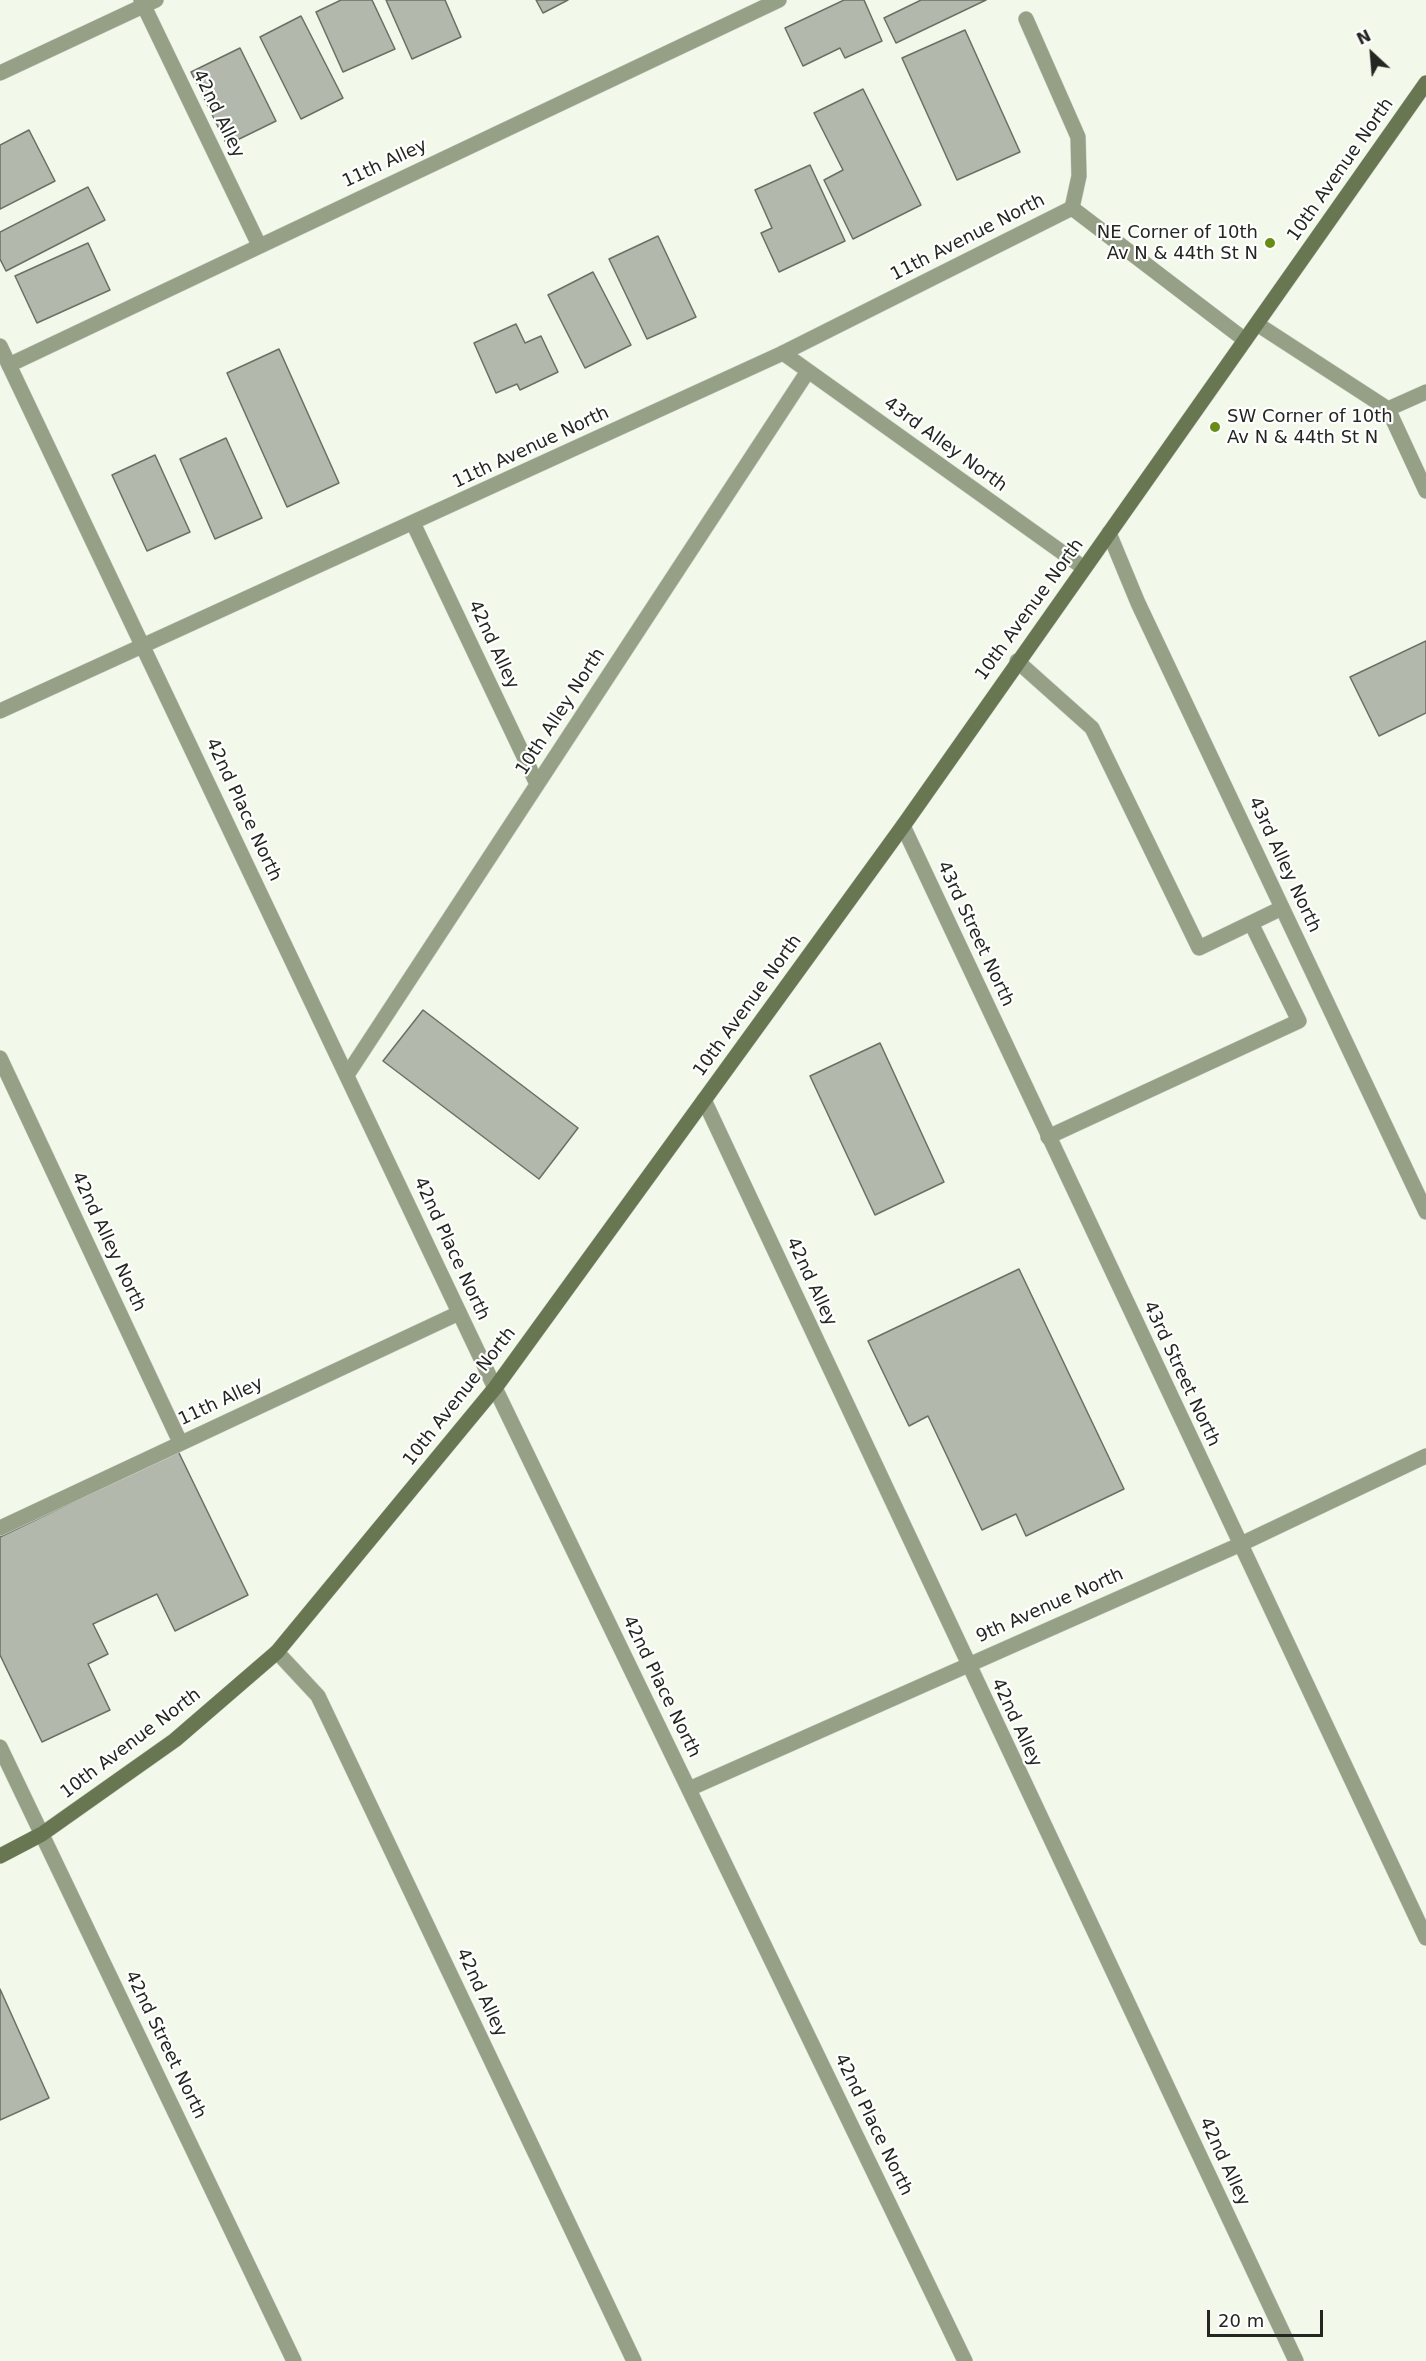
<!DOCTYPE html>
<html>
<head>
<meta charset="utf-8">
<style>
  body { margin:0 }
  #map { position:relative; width:1426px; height:2361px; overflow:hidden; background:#f2f8ea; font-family:"DejaVu Sans",sans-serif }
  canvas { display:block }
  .north { position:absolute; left:1342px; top:24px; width:60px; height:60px; -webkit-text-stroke:4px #fff; paint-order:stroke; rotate:334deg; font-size:16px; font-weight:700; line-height:24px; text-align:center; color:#242621 }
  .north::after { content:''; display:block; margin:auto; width:21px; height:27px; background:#242621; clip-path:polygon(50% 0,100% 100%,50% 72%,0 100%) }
  .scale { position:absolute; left:1207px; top:2310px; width:116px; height:27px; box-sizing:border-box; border:3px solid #242621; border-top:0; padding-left:8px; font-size:18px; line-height:21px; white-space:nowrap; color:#242621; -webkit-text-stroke:4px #fff; paint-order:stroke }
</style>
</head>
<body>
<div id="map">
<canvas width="1426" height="2361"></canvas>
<div class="north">N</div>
<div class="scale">20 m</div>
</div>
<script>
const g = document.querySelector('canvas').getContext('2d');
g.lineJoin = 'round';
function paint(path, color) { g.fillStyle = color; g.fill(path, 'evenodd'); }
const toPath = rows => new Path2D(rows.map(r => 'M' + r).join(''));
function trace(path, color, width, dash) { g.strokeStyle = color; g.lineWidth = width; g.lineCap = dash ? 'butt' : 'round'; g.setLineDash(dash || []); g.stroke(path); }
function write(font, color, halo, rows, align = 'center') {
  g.font = font + ' "DejaVu Sans",sans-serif'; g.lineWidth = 4.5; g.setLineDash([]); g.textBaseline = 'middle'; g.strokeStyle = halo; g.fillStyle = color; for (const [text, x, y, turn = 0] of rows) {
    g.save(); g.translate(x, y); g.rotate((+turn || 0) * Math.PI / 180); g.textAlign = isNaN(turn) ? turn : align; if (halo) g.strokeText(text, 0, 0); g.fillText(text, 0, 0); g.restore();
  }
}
const building = toPath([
  [341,0,372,0,395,49,343,72,316,12,341,0],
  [386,0,445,0,461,37,412,59,386,0],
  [536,0,568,0,543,13,536,0],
  [844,0,864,0,882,41,845,58,840,48,803,66,785,28,844,0],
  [921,0,986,0,896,43,884,18,921,0],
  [301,16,343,98,301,119,260,37,301,16],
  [965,30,1020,152,957,180,902,58,965,30],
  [240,48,276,121,227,145,191,72,240,48],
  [863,89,921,205,853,239,824,180,843,170,814,113,863,89],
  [29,130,55,181,0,209,0,145,29,130],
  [810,165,845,241,779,272,761,233,772,228,755,190,810,165],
  [88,187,105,220,6,271,0,259,0,232,88,187],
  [658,236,696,317,647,339,609,259,658,236],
  [88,243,110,290,37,323,15,276,88,243],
  [593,272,631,345,585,368,548,295,593,272],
  [516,324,525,343,541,336,558,372,520,390,517,384,496,393,474,343,516,324],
  [279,349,339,483,287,507,227,373,279,349],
  [226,438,262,518,215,539,180,459,226,438],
  [155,455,190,532,147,551,112,475,155,455],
  [1426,641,1426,713,1379,736,1350,677,1426,641],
  [423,1010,578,1128,539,1179,383,1061,423,1010],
  [880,1043,944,1182,875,1215,810,1076,880,1043],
  [1019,1269,1124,1489,1026,1536,1016,1514,982,1530,928,1416,909,1426,868,1341,1019,1269],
  [178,1451,248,1595,175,1631,157,1594,93,1624,108,1654,88,1664,110,1710,42,1742,0,1655,0,1537,178,1451],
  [0,1989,49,2098,0,2120,0,1989]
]);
paint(building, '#b2b8ab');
trace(building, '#6b7064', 1.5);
const lane = toPath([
  [141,0,259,245],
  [1026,19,1078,137,1079,176,1072,208,1245,340],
  [783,353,1084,568],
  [9,365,779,0],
  [413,523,537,784],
  [1109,533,1138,603,1426,1212],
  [1017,661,1092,728,1199,948,1282,908],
  [0,1058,180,1442],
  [347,1075,808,371],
  [704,1100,1296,2361],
  [1048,1137,1299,1021,1251,923],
  [0,1528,459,1313],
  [277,1652,318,1696,634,2361]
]);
const street = toPath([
  [0,73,156,0],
  [1257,324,1388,409,1426,491],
  [0,346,495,1388,965,2361],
  [1388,409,1426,392],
  [0,711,783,353,1072,208],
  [903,826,1426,1938],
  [0,1747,294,2361],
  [689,1789,1239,1545,1426,1456]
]);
const secondary = toPath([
  [0,1856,42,1834,175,1740,277,1652,495,1388,903,826,1426,83]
]);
trace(lane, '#cdd2c6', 16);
trace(street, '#cdd2c6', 16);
trace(secondary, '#cdd2c6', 16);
trace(lane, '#95a087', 15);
trace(street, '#95a087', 15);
trace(secondary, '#687752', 15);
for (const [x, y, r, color] of [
  [1270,243,6,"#688d16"],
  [1215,427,6,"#688d16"]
]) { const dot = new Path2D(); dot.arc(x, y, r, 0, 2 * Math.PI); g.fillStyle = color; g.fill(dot); trace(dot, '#fff', 2); }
write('18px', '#242621', '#fff', [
  ["42nd Alley",218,114,64],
  ["11th Alley",385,164,-25],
  ["10th Avenue North",1341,170,-55],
  ["11th Avenue North",968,238,-27],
  ["43rd Alley North",945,445,36],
  ["11th Avenue North",531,448,-25],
  ["10th Avenue North",1030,610,-54],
  ["42nd Alley",493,645,65],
  ["10th Alley North",561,712,-57],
  ["42nd Place North",243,810,65],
  ["43rd Alley North",1284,865,65],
  ["43rd Street North",975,934,65],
  ["10th Avenue North",748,1006,-54],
  ["42nd Alley North",108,1242,65],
  ["42nd Place North",451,1249,65],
  ["42nd Alley",811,1282,65],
  ["43rd Street North",1181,1374,65],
  ["10th Avenue North",460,1397,-52],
  ["11th Alley",221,1402,-25],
  ["9th Avenue North",1050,1606,-24],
  ["42nd Place North",661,1687,64],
  ["42nd Alley",1016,1723,65],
  ["10th Avenue North",131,1744,-37],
  ["42nd Alley",481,1993,65],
  ["42nd Street North",165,2045,64],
  ["42nd Place North",873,2125,64],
  ["42nd Alley",1224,2162,65]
]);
write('18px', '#242621', '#fff', [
  ["NE Corner of 10th",1258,233],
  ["Av N & 44th St N",1258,254],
  ["SW Corner of 10th",1227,417,"left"],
  ["Av N & 44th St N",1227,438,"left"]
], 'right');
</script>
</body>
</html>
